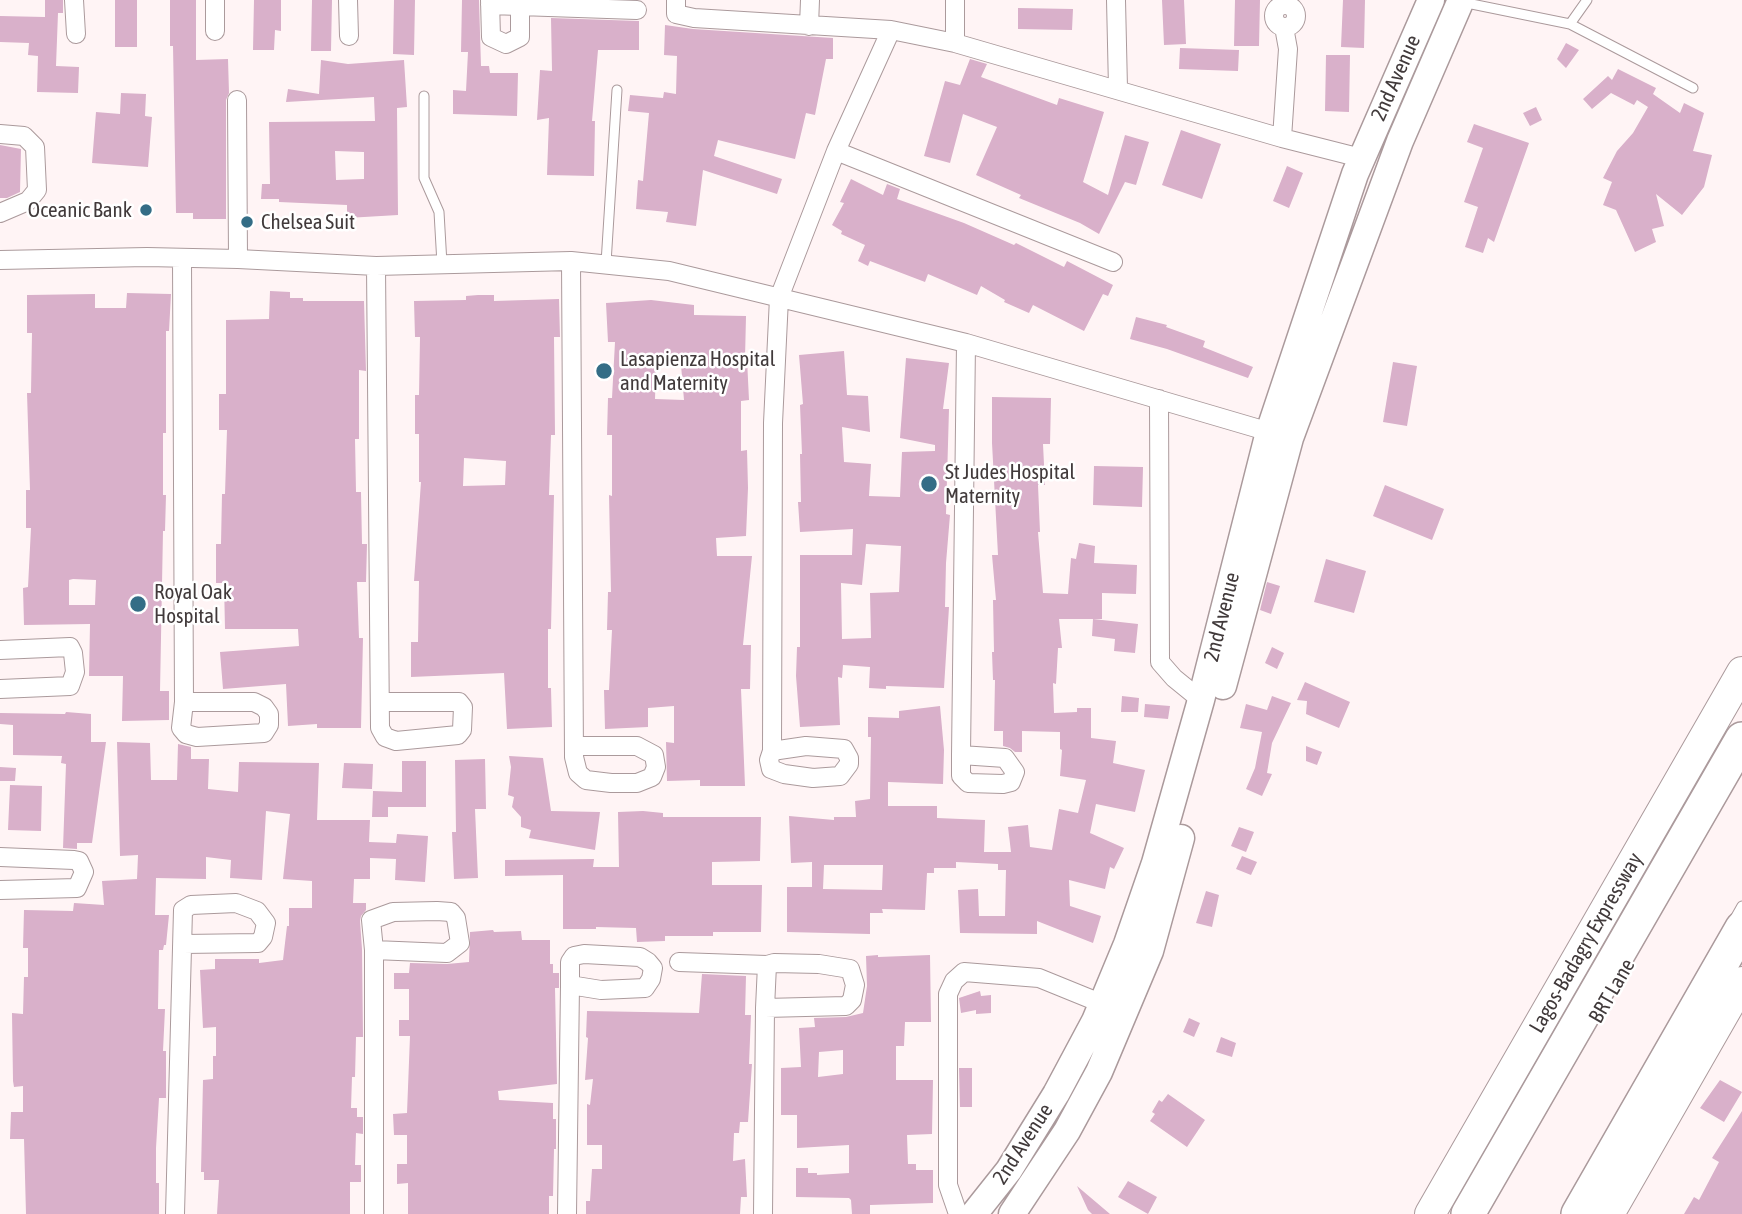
<!DOCTYPE html>
<html>
<head>
<meta charset="utf-8">
<style>
  body { margin:0 }
  canvas { display:block; background:#fff4f5 }
</style>
</head>
<body>
<canvas width="1742" height="1214"></canvas>
<script>
const g = document.querySelector('canvas').getContext('2d');
g.lineJoin = 'round';
function paint(path, color) { g.fillStyle = color; g.fill(path, 'evenodd'); }
const toPath = rows => new Path2D(rows.map(r => 'M' + r).join(''));
function trace(path, color, width, dash) { g.strokeStyle = color; g.lineWidth = width; g.lineCap = dash ? 'butt' : 'round'; g.setLineDash(dash || []); g.stroke(path); }
function write(font, color, halo, rows, align = 'center') {
  g.font = font + ' "Asap Condensed",sans-serif'; g.lineWidth = 5; g.setLineDash([]); g.textBaseline = 'middle'; g.strokeStyle = halo; g.fillStyle = color; for (const [text, x, y, turn = 0] of rows) {
    g.save(); g.translate(x, y); g.rotate((+turn || 0) * Math.PI / 180); g.textAlign = isNaN(turn) ? turn : align; if (halo) g.strokeText(text, 0, 0); g.fillText(text, 0, 0); g.restore();
  }
}
paint(toPath([
  [45,0,63,0,63,13,58,13,56,66,79,67,78,93,37,92,38,56,28,55,29,43,0,42,0,16,45,17],
  [115,0,137,0,137,47,115,47],
  [170,0,196,0,196,60,228,59,229,93,226,100,226,219,193,219,193,213,176,213,173,46,170,46],
  [254,0,281,0,281,31,275,30,274,50,253,50],
  [312,0,332,0,331,51,311,51],
  [394,0,415,0,414,55,393,54],
  [462,0,479,0,481,66,489,66,490,73,518,73,517,116,453,114,453,90,466,91,468,52,461,52],
  [1162,0,1184,0,1186,44,1164,45],
  [1235,0,1260,0,1259,46,1234,46],
  [1343,0,1365,0,1364,48,1341,47],
  [1018,8,1073,9,1072,30,1018,29],
  [551,18,639,21,639,50,598,50,592,121,595,121,594,176,547,175,549,118,537,120,540,70,552,71],
  [665,25,693,29,833,38,833,59,826,59,815,115,806,113,795,159,718,140,714,156,782,179,777,194,703,170,696,226,666,222,668,212,636,209,638,180,643,181,649,113,628,111,630,95,663,98,664,92,676,94,677,56,664,55],
  [1566,43,1579,50,1566,68,1557,59],
  [1180,48,1239,50,1238,71,1179,69],
  [1326,55,1350,55,1349,112,1325,111],
  [970,59,987,64,981,77,1057,105,1059,98,1104,112,1083,182,1108,195,1125,135,1149,142,1136,185,1125,182,1099,234,1080,223,1019,198,1021,195,976,175,997,127,963,114,950,163,924,156,945,81,960,85],
  [321,60,348,64,404,60,407,107,397,108,398,215,347,218,347,205,279,202,279,199,261,199,262,184,270,184,269,122,375,121,374,97,286,102,288,89,319,94],
  [335,151,364,152,364,179,336,180],
  [1618,69,1656,88,1653,94,1680,113,1684,103,1704,113,1693,151,1712,155,1704,187,1682,215,1656,194,1664,226,1652,229,1656,242,1635,252,1616,210,1603,205,1612,182,1603,178,1617,151,1633,133,1648,107,1637,100,1634,105,1611,93,1592,109,1583,99,1608,76,1612,80],
  [121,93,146,94,145,116,152,117,148,167,92,163,96,112,120,114],
  [1536,107,1542,120,1530,126,1523,113],
  [1474,124,1529,143,1494,242,1488,238,1483,253,1465,247,1478,207,1464,202,1483,148,1467,142],
  [1181,130,1221,144,1202,199,1162,185],
  [0,145,21,149,20,192,7,198,0,198],
  [1287,166,1303,173,1289,208,1273,201],
  [851,179,883,195,887,184,900,189,897,199,964,223,1014,245,1016,243,1064,267,1067,261,1113,285,1108,296,1103,294,1084,331,1033,305,1029,313,1004,302,1005,300,981,286,977,295,928,274,925,282,870,261,868,266,858,261,865,245,841,234,842,231,832,225,844,203,840,202],
  [270,291,290,292,290,298,303,298,303,301,364,301,366,371,359,370,359,439,355,439,356,492,361,492,362,544,367,544,366,582,357,582,359,638,363,638,361,728,317,728,317,724,288,726,286,684,223,689,220,652,299,646,298,629,225,629,224,583,216,583,216,544,221,544,222,494,225,494,227,430,219,430,219,394,226,394,226,320,269,319],
  [127,293,171,294,169,331,166,331,166,433,163,433,163,495,166,495,165,531,163,531,160,691,169,691,169,720,122,721,123,676,89,676,90,624,24,625,23,588,28,587,31,528,26,528,26,490,30,490,27,393,31,393,32,333,27,333,27,295,95,294,95,308,126,308],
  [73,579,96,580,95,605,69,605,69,580],
  [478,295,494,295,494,301,559,299,560,337,554,337,555,435,551,435,549,495,554,495,551,629,548,629,548,688,551,688,552,727,507,729,504,673,411,677,411,642,418,642,419,581,414,581,421,482,419,482,419,434,415,434,415,395,419,395,420,337,415,337,414,301,466,300,466,296],
  [464,458,506,461,505,485,463,486],
  [651,300,694,305,694,315,746,316,745,359,747,359,749,400,741,401,741,451,747,450,748,488,746,536,716,538,717,556,752,556,743,645,751,645,750,689,741,689,745,786,700,786,700,780,667,781,666,742,674,743,674,706,648,708,648,727,605,729,604,690,609,690,612,630,607,630,608,592,611,592,609,495,612,496,612,435,607,435,608,398,612,398,615,342,608,342,606,303],
  [681,365,684,400,655,399,656,367],
  [1136,317,1167,325,1166,327,1205,341,1203,347,1253,367,1248,378,1167,349,1130,339],
  [844,351,847,395,868,396,870,432,842,427,844,462,871,464,869,496,900,497,902,452,935,451,935,445,900,438,906,358,949,363,943,409,949,409,946,514,950,515,946,563,945,607,949,607,944,688,886,686,886,689,869,688,870,667,843,665,842,678,838,677,840,725,800,727,796,676,797,647,800,647,800,555,852,555,853,529,800,532,798,502,801,502,800,454,802,454,800,405,803,404,799,355],
  [866,544,901,546,899,592,870,593,871,638,842,639,841,583,862,585],
  [1393,362,1417,366,1407,426,1383,422],
  [992,397,1051,398,1050,444,1043,444,1045,485,1038,485,1040,532,1038,532,1043,593,1068,594,1071,558,1076,559,1079,543,1095,546,1094,563,1137,565,1136,594,1102,593,1102,619,1059,619,1062,648,1058,648,1056,684,1053,683,1054,713,1077,712,1077,708,1091,708,1091,738,1116,741,1113,763,1145,770,1135,812,1096,804,1090,833,1124,848,1114,869,1110,867,1105,889,1069,880,1070,906,1101,916,1093,943,1037,921,1037,934,960,933,958,890,978,889,979,916,1005,916,1006,870,998,870,998,864,956,862,956,868,934,868,934,873,927,873,925,910,882,909,883,913,870,913,870,934,787,932,787,887,812,887,812,862,791,863,789,816,834,820,834,817,856,817,855,801,870,799,871,737,868,737,868,717,899,718,899,711,940,706,944,750,943,784,888,782,888,806,937,806,937,818,985,820,984,852,1011,852,1008,827,1028,825,1030,847,1052,850,1059,809,1078,813,1086,780,1060,776,1062,750,1060,749,1060,732,1022,731,1022,752,1015,752,1010,748,1003,746,1003,731,994,731,995,680,993,680,992,652,994,652,993,600,996,600,992,555,998,555,992,443],
  [824,865,883,865,882,890,823,889],
  [1094,466,1143,467,1142,507,1093,505],
  [1385,485,1444,509,1432,540,1373,516],
  [1326,559,1366,571,1354,613,1314,602],
  [1267,582,1280,586,1271,614,1260,610],
  [1093,619,1138,624,1135,653,1114,651,1115,639,1092,636],
  [1272,647,1284,653,1277,669,1265,663],
  [1305,682,1350,702,1339,728,1306,714,1307,701,1297,700],
  [1122,696,1139,698,1138,712,1121,712],
  [1272,696,1291,703,1272,743,1267,773,1272,774,1262,796,1246,789,1255,768,1262,732,1240,728,1246,704,1267,710],
  [1145,704,1170,706,1168,719,1144,717],
  [66,712,91,714,91,742,106,742,92,843,77,843,77,849,63,848,66,764,61,763,62,756,13,755,13,725,0,724,0,713,65,714],
  [117,742,150,743,151,780,177,780,178,744,191,747,191,759,209,759,208,789,238,792,239,762,319,763,317,820,370,820,369,842,396,843,397,834,428,836,425,882,395,880,396,859,370,858,370,879,354,879,353,903,366,903,366,910,361,916,360,921,362,949,363,1037,356,1037,355,1077,352,1077,351,1108,357,1108,357,1117,363,1117,363,1134,356,1133,355,1165,361,1165,361,1182,350,1182,350,1214,217,1214,219,1180,204,1180,204,1172,201,1172,203,1080,213,1079,213,1056,216,1056,216,1027,203,1028,200,970,215,969,215,959,259,959,259,963,283,960,287,926,289,926,289,908,312,908,312,881,283,879,290,814,266,811,262,880,230,878,231,860,206,857,206,879,156,878,155,915,169,915,166,945,164,945,163,950,159,950,158,1009,165,1009,163,1051,166,1051,166,1098,159,1098,156,1148,156,1183,159,1183,159,1214,26,1214,24,1139,10,1139,11,1112,23,1112,23,1086,14,1087,13,1081,12,1013,23,1014,24,977,28,977,28,948,23,948,24,910,73,911,74,903,104,905,102,881,137,879,138,855,120,856],
  [1306,746,1322,752,1317,765,1306,761],
  [509,756,543,758,551,811,600,812,595,850,529,838,531,830,521,827,521,817,512,807,514,797,508,795,511,767],
  [485,759,486,809,475,809,478,878,454,879,452,832,456,832,455,760],
  [402,761,426,761,426,807,388,807,388,817,372,817,373,791,402,792],
  [344,763,373,764,372,789,342,788],
  [0,767,16,768,15,781,0,781],
  [10,785,42,786,41,831,8,830],
  [643,811,663,813,663,817,761,817,760,861,712,862,712,885,762,885,761,932,713,932,713,936,665,936,665,941,637,942,636,928,596,927,596,929,563,929,563,875,505,876,505,860,594,859,593,867,619,867,618,812],
  [1239,827,1254,832,1246,852,1231,846],
  [1242,856,1257,862,1251,875,1236,869],
  [1206,891,1219,895,1212,927,1196,923],
  [493,930,494,932,521,931,522,940,550,940,550,964,553,964,553,973,559,973,559,988,555,988,557,1084,498,1091,499,1100,553,1103,553,1119,556,1119,556,1149,554,1149,553,1196,549,1196,549,1214,408,1214,408,1183,397,1184,397,1164,407,1164,407,1135,394,1135,393,1114,407,1113,410,1036,399,1036,399,1020,409,1020,409,989,394,989,394,973,409,973,410,963,447,964,469,962,470,932],
  [878,955,878,957,930,955,931,1022,905,1022,904,1046,896,1046,896,1080,933,1080,932,1134,907,1135,908,1164,916,1164,916,1170,933,1170,933,1203,870,1205,870,1214,852,1214,851,1200,849,1198,796,1197,796,1168,808,1168,808,1173,817,1173,817,1175,849,1173,849,1145,797,1148,797,1115,781,1115,781,1068,801,1067,799,1028,815,1027,814,1018,846,1017,863,1013,867,986,866,956],
  [843,1050,843,1074,818,1077,819,1052],
  [702,974,746,976,745,1015,751,1015,749,1064,752,1064,748,1122,740,1122,739,1133,734,1133,733,1161,745,1159,747,1197,741,1197,740,1214,586,1214,586,1201,590,1201,592,1169,602,1169,602,1145,587,1145,587,1104,590,1105,593,1079,585,1080,588,1038,586,1037,587,1011,699,1013],
  [980,991,981,996,991,995,991,1013,976,1014,976,1010,961,1013,959,998],
  [1189,1018,1200,1023,1194,1037,1183,1032],
  [1221,1037,1236,1043,1232,1057,1216,1052],
  [959,1068,972,1068,972,1107,960,1107],
  [1720,1080,1742,1092,1724,1122,1700,1108],
  [1168,1094,1205,1120,1187,1147,1150,1121,1155,1114,1152,1112,1159,1100,1162,1102],
  [1742,1111,1742,1214,1684,1214,1694,1197,1699,1200,1719,1162,1712,1158],
  [1128,1181,1157,1197,1148,1214,1118,1197],
  [1077,1186,1110,1214,1092,1214,1088,1210]
]), '#d9b0ca');
const lane = toPath([
  [1462,2,1570,24,1693,88],
  [1570,24,1587,0],
  [424,96,424,178,439,212,442,264],
  [606,263,617,90],
  [1733,922,1742,906]
]);
const street = toPath([
  [74,0,76,34],
  [215,0,215,31],
  [348,0,349,36],
  [490,0,491,37,506,44,520,37,520,0],
  [676,0,676,14,694,18,891,30,955,43,1282,138,1361,158],
  [1116,0,1118,88],
  [490,5,637,10],
  '1274 16a11 11 0 1 1 22 0a11 11 0 1 1-22 0Z',
  [809,26,810,0],
  [955,43,955,0],
  [237,100,238,259],
  [0,134,24,136,35,147,37,190,28,201,0,213],
  [1282,138,1288,49,1284,27],
  [836,151,1113,262],
  [182,259,184,702,181,728,186,734,197,737,264,733,269,725,269,714,264,707,254,702,184,702],
  [0,260,147,257,238,259,376,266,571,261,669,271,966,343,1280,435],
  [571,261,574,757,578,773,586,780,611,783,637,783,652,777,656,767,654,755,637,746,574,746],
  [376,266,380,728,385,737,396,741,458,735,462,730,463,707,459,702,380,702],
  [1159,399,1160,662,1174,678,1201,700],
  [0,650,70,647,73,653,75,672,70,686,0,689],
  [772,751,806,746,844,749,849,758,849,764,840,776,813,778,784,774,771,769,769,760,772,751,773,423,779,298,836,151,891,30],
  [961,755,1005,758,1015,772,1011,782,1003,784,968,783,961,776,961,755,966,343],
  [0,857,74,860,79,861,84,872,77,888,0,890],
  [374,950,447,953,460,943,456,918,451,912,437,911,393,912,371,920,374,950,374,1214],
  [679,962,767,965],
  [175,1214,183,910,191,905,236,903,257,911,266,923,263,937,258,943,183,944],
  [567,1214,570,985,570,962,574,956,584,954,640,957,648,962,653,968,651,979,645,988,601,990,570,985],
  [763,1214,765,1008,767,965,774,963,819,964,850,969,855,985,852,1000,846,1006,765,1008],
  [958,1214,948,1185,948,994,954,981,964,972,1039,978,1103,1004]
]);
const secondary = toPath([
  [1223,686,1290,438,1400,141,1461,0],
  [974,1214,1009,1170,1056,1094,1095,1021,1127,944,1155,863,1201,700,1269,432,1355,174,1431,0],
  [1012,1214,1067,1131,1099,1072,1150,951,1181,838]
]);
const primary = toPath([
  [1430,1214,1742,672],
  [1609,1214,1742,982]
]);
const highway = toPath([
  [1468,1214,1742,739],
  [1578,1214,1742,928]
]);
trace(lane, '#ab9a9c', 11);
trace(street, '#ab9a9c', 20);
trace(secondary, '#ab9a9c', 29);
trace(primary, '#ab9a9c', 32);
trace(highway, '#ab9a9c', 36);
trace(lane, '#fff', 9);
trace(street, '#fff', 18);
trace(secondary, '#fff', 26);
trace(primary, '#fff', 30);
trace(highway, '#fff', 33);
for (const [x, y, r, color] of [
  [146,210,7,"#346d86"],
  [247,222,7,"#346d86"],
  [604,371,9,"#346d86"],
  [929,484,9,"#346d86"],
  [138,604,9,"#346d86"]
]) { const dot = new Path2D(); dot.arc(x, y, r, 0, 2 * Math.PI); g.fillStyle = color; g.fill(dot); trace(dot, '#fff', 2.5); }
write('21px', '#413a3b', '#fff', [
  ["2nd Avenue",1396,78,-66],
  ["2nd Avenue",1222,617,-76],
  ["Lagos-Badagry Expressway",1586,943,-60],
  ["BRT Lane",1612,991,-60],
  ["2nd Avenue",1023,1144,-57]
]);
write('21px', '#413a3b', '#fff', [
  ["Oceanic Bank",132,210,"right"],
  ["Chelsea Suit",261,222],
  ["Lasapienza Hospital",620,359],
  ["and Maternity",620,383],
  ["St Judes Hospital",945,472],
  ["Maternity",945,496],
  ["Royal Oak",154,592],
  ["Hospital",154,616]
], 'left');
</script>
</body>
</html>
